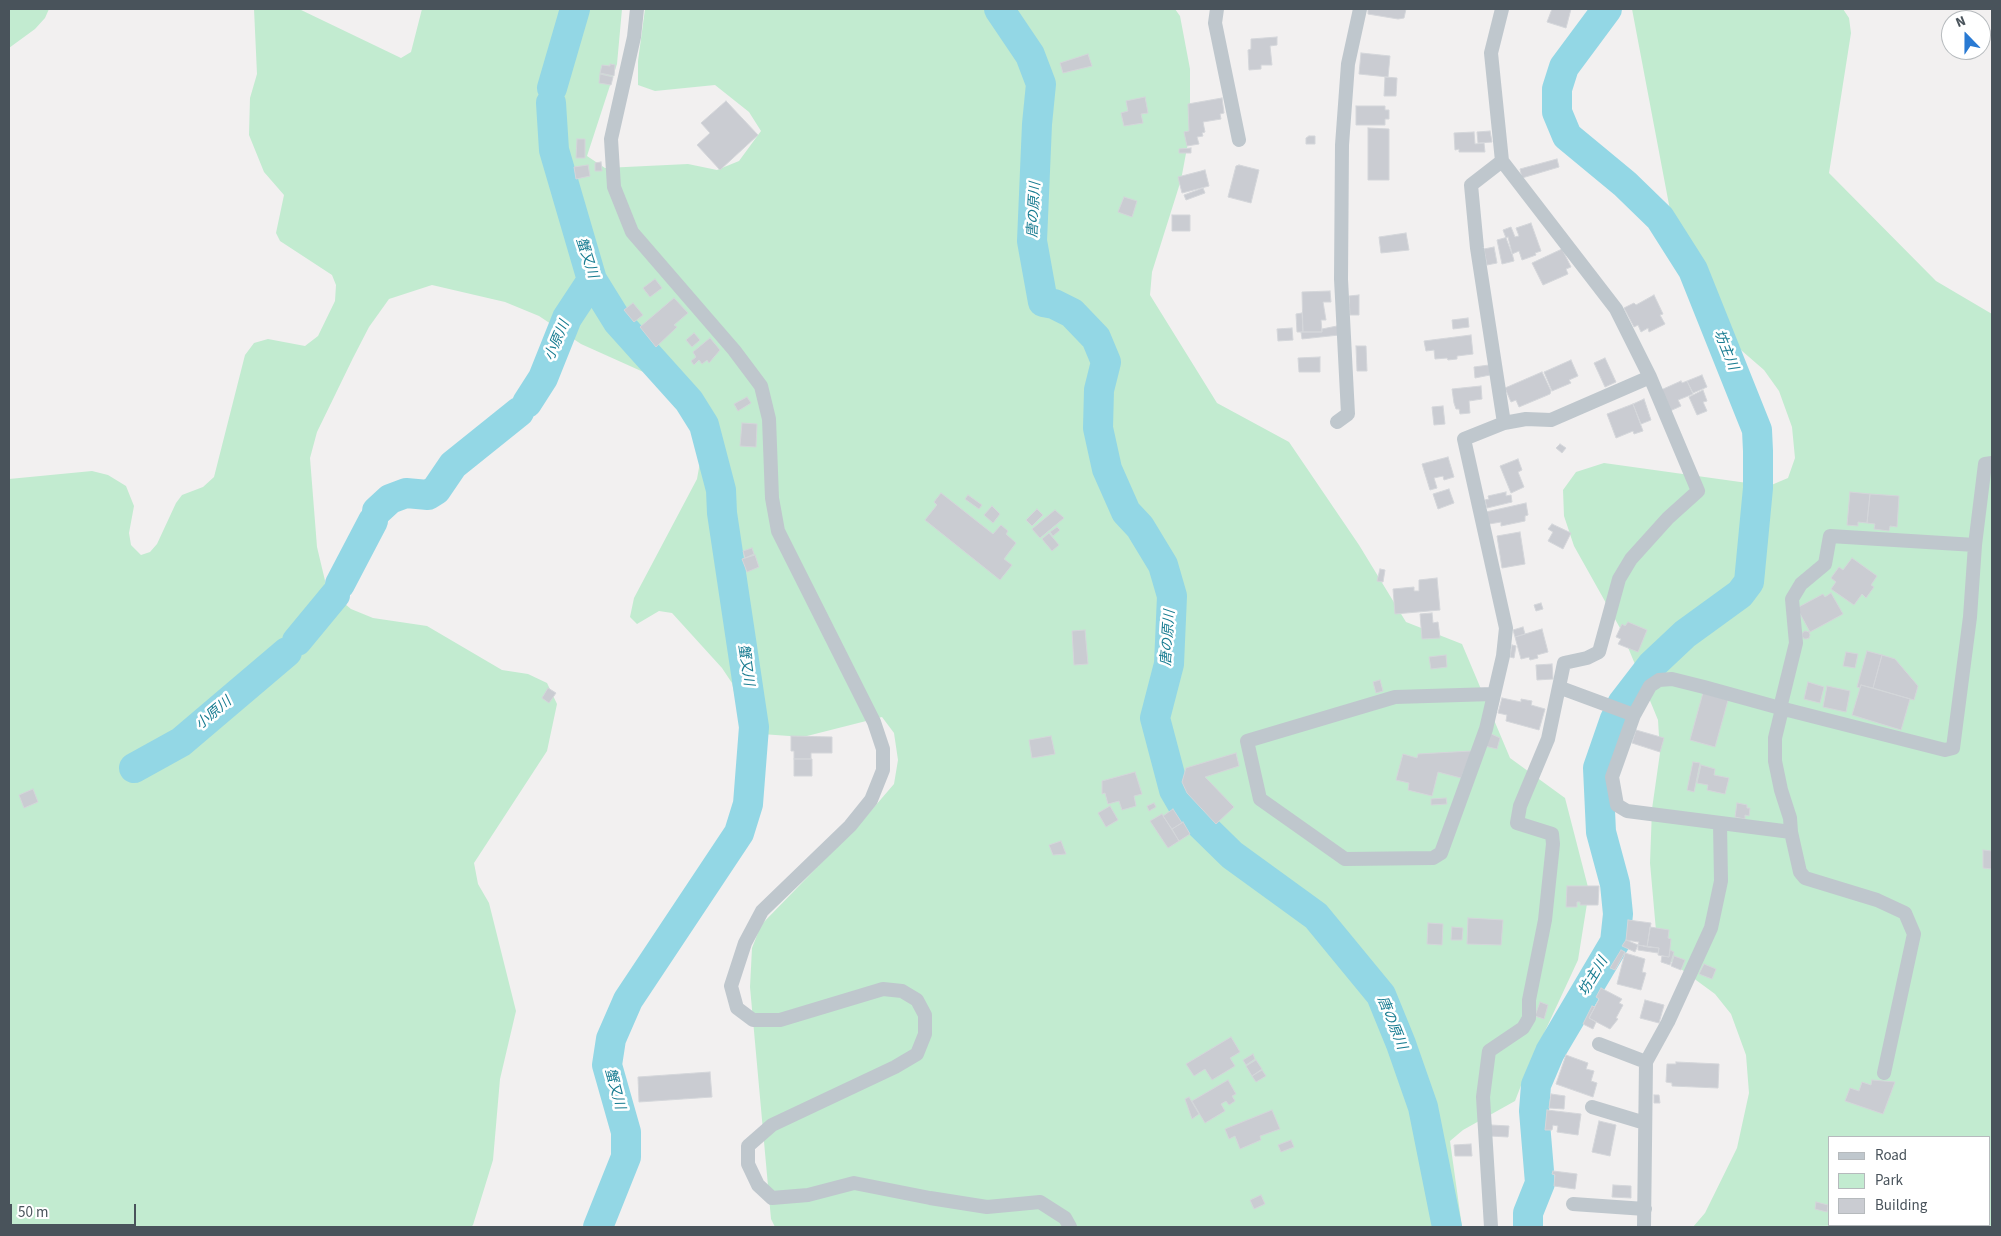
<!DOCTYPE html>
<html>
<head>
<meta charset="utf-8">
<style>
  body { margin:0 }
  #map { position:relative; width:2001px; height:1236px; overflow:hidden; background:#f2f0f0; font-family:"Source Sans 3",sans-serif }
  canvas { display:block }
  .frame { position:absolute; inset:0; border:10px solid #49535b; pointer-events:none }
  .legend { position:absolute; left:1828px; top:1136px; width:162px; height:90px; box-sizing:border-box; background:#fff; border:1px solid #b6babd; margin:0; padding:6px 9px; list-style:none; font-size:15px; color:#49535b }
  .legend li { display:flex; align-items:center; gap:10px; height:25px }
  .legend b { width:25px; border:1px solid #b6babd }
  .north { position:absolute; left:1941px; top:10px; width:50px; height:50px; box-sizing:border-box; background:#fff; border:1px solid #b6babd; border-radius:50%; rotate:338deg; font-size:14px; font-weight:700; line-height:20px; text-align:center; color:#49535b }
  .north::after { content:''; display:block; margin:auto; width:18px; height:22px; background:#297ad3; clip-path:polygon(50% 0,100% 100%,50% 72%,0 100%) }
  .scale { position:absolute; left:10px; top:1204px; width:126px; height:22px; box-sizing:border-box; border:2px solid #49535b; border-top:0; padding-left:6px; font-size:15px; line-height:18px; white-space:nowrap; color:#49535b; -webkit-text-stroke:4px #fff; paint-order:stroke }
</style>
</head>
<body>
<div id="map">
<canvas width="2001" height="1236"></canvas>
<div class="frame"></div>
<ul class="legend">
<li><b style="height:6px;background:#bfc7cd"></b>Road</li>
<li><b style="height:14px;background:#c2ebd0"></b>Park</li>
<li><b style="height:14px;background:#caccd2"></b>Building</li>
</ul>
<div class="north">N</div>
<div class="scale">50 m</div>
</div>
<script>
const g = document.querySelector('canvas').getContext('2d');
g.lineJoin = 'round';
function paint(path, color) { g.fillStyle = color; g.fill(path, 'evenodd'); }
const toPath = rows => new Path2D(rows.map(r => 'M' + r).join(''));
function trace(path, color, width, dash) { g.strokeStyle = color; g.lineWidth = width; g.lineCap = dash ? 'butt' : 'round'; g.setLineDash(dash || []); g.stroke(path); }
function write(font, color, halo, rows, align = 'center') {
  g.font = font + ' "Source Sans 3","Noto Sans JP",sans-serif'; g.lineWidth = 5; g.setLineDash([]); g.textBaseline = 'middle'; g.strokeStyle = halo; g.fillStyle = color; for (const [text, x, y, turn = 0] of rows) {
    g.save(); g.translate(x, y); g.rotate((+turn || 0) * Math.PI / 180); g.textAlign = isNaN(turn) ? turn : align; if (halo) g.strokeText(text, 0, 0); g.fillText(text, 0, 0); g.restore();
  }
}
paint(toPath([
  [9,9,49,9,45,18,35,29,9,48],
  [254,9,299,9,401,58,411,52,422,9,622,9,617,64,587,156,605,168,688,164,717,170,739,161,761,131,749,112,715,85,655,91,638,85,638,61,645,9,1175,9,1180,16,1190,69,1190,132,1181,180,1152,272,1150,295,1217,403,1289,442,1359,545,1406,622,1462,644,1510,758,1565,798,1589,891,1578,960,1527,1070,1515,1101,1463,1130,1450,1141,1462,1227,775,1227,771,1219,750,987,752,948,761,925,863,820,894,784,898,760,894,733,882,717,803,737,748,733,741,723,732,683,722,668,672,613,659,611,637,624,630,617,634,598,697,479,704,440,700,428,650,375,581,344,539,316,505,302,432,285,389,299,369,327,353,358,317,432,310,458,317,547,327,589,351,609,373,618,427,626,502,670,528,674,547,683,557,704,547,751,474,863,478,884,489,903,516,1011,500,1079,493,1160,473,1225,471,1227,9,1227,9,479,92,471,108,475,126,486,134,506,129,533,131,545,141,555,150,552,157,544,176,503,182,495,203,487,214,477,245,355,254,343,268,339,305,346,318,336,335,301,336,285,332,275,280,241,276,233,284,195,264,172,249,135,250,98,257,74],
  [1632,9,1843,9,1849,18,1851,33,1829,173,1936,281,1992,314,1992,1227,1693,1227,1705,1213,1737,1148,1749,1093,1746,1055,1731,1014,1715,994,1666,958,1657,942,1650,863,1652,809,1660,753,1658,720,1620,628,1574,546,1564,516,1563,490,1576,472,1604,463,1769,486,1788,478,1795,458,1792,427,1779,391,1764,370,1726,337,1711,318,1690,273,1670,210],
  [1830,1137,1990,1137,1990,1225,1830,1225]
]), '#c2ebd0');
trace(toPath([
  [999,9,1030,55,1041,84,1037,124,1032,241,1043,302,1054,304,1072,313,1096,338,1106,362,1099,390,1098,428,1107,469,1126,512,1140,527,1163,565,1172,596,1169,664,1155,718,1174,790,1185,809,1232,855,1316,916,1381,995,1401,1044,1423,1107,1447,1227],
  [1607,9,1564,67,1557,89,1557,112,1567,136,1625,184,1660,218,1693,270,1757,430,1758,451,1758,488,1749,582,1740,594,1685,634,1652,665,1622,704],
  [552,88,575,9],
  [551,103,554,150,592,280,618,322,689,401,704,425,721,490,722,513,754,727,748,804,739,833,628,1000,611,1039,607,1065,626,1132,626,1157,598,1227],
  [527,403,543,378,567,318,592,280],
  [377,511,390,499,406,493,428,495,436,490,453,465,519,412],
  [340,584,373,521],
  [297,641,335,595],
  [134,768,181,742,287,652],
  [1528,1227,1528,1213,1540,1183,1534,1111,1536,1085,1550,1052,1615,942,1618,914,1615,884,1601,832,1598,768,1615,719]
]), '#93d7e5', 30);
const building = toPath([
  [1368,9,1406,9,1404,18,1398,19,1368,14,1368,9],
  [1552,9,1571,9,1566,28,1547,22,1552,9],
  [1277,37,1277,45,1270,46,1272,65,1261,65,1261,69,1249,70,1248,50,1251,49,1251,39,1277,37],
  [1361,53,1390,56,1388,77,1359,74,1361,53],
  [1088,54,1092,66,1063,73,1060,63,1088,54],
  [610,64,615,65,614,76,600,73,602,65,610,66,610,64],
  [600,74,613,77,611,85,599,83,600,74],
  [1385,77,1397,78,1396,96,1384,96,1385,77],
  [1145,97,1148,113,1141,114,1143,123,1124,126,1121,113,1128,111,1126,101,1145,97],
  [1222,98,1224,113,1220,114,1221,119,1203,122,1205,132,1202,133,1203,136,1197,137,1199,144,1187,146,1184,132,1189,131,1188,104,1222,98],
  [726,101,758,135,720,170,697,145,710,133,701,123,726,101],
  [1356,106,1385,106,1385,110,1389,110,1389,119,1385,119,1385,125,1356,125,1356,106],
  [1368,128,1389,129,1389,180,1368,180,1368,128],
  [1490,131,1492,142,1478,143,1477,132,1490,131],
  [1474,132,1475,144,1484,143,1485,152,1459,152,1459,149,1455,150,1454,133,1474,132],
  [1309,136,1315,136,1315,144,1306,144,1306,138,1309,136],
  [577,139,585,139,585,158,576,158,577,139],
  [1191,148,1191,153,1179,153,1179,149,1191,148],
  [1557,159,1559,167,1522,178,1520,169,1557,159],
  [601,162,602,171,595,171,595,163,601,162],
  [588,165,590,176,576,179,574,167,588,165],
  [1239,165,1259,170,1251,203,1228,197,1236,166,1239,165],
  [1205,170,1209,186,1182,193,1178,177,1205,170],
  [1203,188,1205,193,1186,200,1184,195,1203,188],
  [1124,197,1137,201,1132,217,1118,212,1124,197],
  [1172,215,1190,215,1190,231,1172,231,1172,215],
  [1531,223,1541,251,1535,253,1536,255,1522,260,1519,251,1512,254,1503,230,1511,227,1515,237,1519,236,1516,228,1531,223],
  [1406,233,1409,250,1381,253,1379,237,1406,233],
  [1508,237,1514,261,1502,264,1497,240,1508,237],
  [1494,247,1497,263,1487,265,1484,249,1494,247],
  [1562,249,1571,267,1566,269,1568,274,1543,285,1532,263,1562,249],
  [655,279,662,288,650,297,643,288,655,279],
  [1330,291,1331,302,1323,302,1326,320,1321,320,1322,332,1303,332,1302,292,1330,291],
  [1359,295,1359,315,1350,315,1349,296,1359,295],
  [1654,295,1663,314,1660,315,1665,324,1649,332,1648,328,1641,332,1638,325,1634,327,1624,308,1634,303,1636,305,1654,295],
  [674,298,688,313,674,325,677,327,656,347,640,327,674,298],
  [633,303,643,315,634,322,624,310,633,303],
  [1302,313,1303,332,1297,332,1296,314,1302,313],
  [1468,318,1469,327,1453,329,1452,320,1468,318],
  [1337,326,1339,335,1302,339,1301,332,1322,332,1322,329,1337,326],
  [1292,328,1293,340,1278,341,1277,329,1292,328],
  [694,333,700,340,692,347,686,340,694,333],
  [1471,335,1473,354,1457,356,1457,359,1448,360,1447,358,1435,359,1434,350,1426,351,1424,341,1471,335],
  [710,338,720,350,709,363,707,360,702,364,699,360,694,365,691,361,696,357,693,352,710,338],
  [1356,346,1366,346,1367,371,1357,371,1356,346],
  [1320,357,1320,372,1299,372,1298,358,1320,357],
  [1605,358,1616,382,1605,387,1594,363,1605,358],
  [1571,360,1578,376,1569,380,1571,383,1552,391,1544,372,1571,360],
  [1489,365,1490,375,1475,378,1474,367,1489,365],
  [1542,372,1551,391,1550,394,1519,407,1516,400,1511,402,1505,388,1542,372],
  [1702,375,1707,387,1693,393,1687,381,1702,375],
  [1681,381,1682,383,1687,381,1693,394,1678,400,1681,406,1670,411,1661,390,1681,381],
  [1481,386,1482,399,1469,401,1470,413,1460,414,1459,409,1456,409,1454,403,1452,389,1481,386],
  [1703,390,1707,401,1703,402,1707,411,1697,415,1689,397,1703,390],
  [747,397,751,403,738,411,734,404,747,397],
  [1644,399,1651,420,1641,424,1633,404,1644,399],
  [1633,404,1643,431,1634,434,1633,431,1616,438,1607,414,1633,404],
  [1443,406,1445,424,1434,425,1432,407,1443,406],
  [742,423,757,424,756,447,740,446,742,423],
  [1560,444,1566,448,1562,453,1556,448,1560,444],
  [1448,457,1454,477,1444,480,1443,476,1434,478,1437,488,1430,490,1422,464,1448,457],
  [1518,459,1522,470,1518,472,1524,487,1511,493,1500,466,1518,459],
  [1449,489,1454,503,1438,509,1433,494,1449,489],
  [1506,492,1506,496,1511,495,1512,502,1487,508,1485,500,1489,499,1488,496,1506,492],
  [1850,492,1870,494,1867,523,1858,522,1858,526,1847,525,1850,492],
  [941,493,993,534,1001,525,1008,531,1006,534,1016,543,1004,559,1012,565,1000,580,925,520,937,505,934,502,941,493],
  [1870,494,1899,496,1897,527,1890,526,1889,531,1874,529,1875,524,1867,523,1870,494],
  [968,495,982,505,979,509,965,499,968,495],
  [1526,503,1528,515,1525,516,1525,521,1501,526,1501,522,1489,524,1486,512,1526,503],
  [992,506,1000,514,993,523,984,515,992,506],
  [1037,509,1043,515,1032,526,1026,520,1037,509],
  [1055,510,1064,518,1040,538,1032,529,1055,510],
  [1552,524,1571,533,1563,549,1548,541,1553,532,1548,529,1552,524],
  [1057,527,1060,530,1053,536,1050,532,1057,527],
  [1520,532,1525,564,1502,568,1497,536,1520,532],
  [1049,533,1059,545,1052,551,1042,539,1049,533],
  [752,548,754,554,745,558,743,551,752,548],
  [755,555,759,567,747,572,742,559,755,555],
  [1852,558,1877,576,1871,585,1874,587,1866,598,1862,594,1854,605,1831,589,1836,582,1831,578,1839,567,1843,570,1852,558],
  [1380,569,1385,570,1383,582,1377,581,1380,569],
  [1437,578,1440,610,1395,614,1393,589,1414,587,1414,591,1419,591,1419,580,1437,578],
  [1831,593,1843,614,1810,632,1797,608,1823,594,1825,597,1831,593],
  [1541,603,1543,609,1536,611,1534,605,1541,603],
  [1432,613,1433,623,1438,622,1440,638,1422,639,1420,614,1432,613],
  [1628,622,1647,630,1638,652,1618,644,1621,639,1616,637,1622,624,1625,626,1628,622],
  [1523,627,1525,634,1515,637,1513,630,1523,627],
  [1542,629,1548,652,1537,655,1538,658,1530,660,1529,657,1521,659,1515,637,1542,629],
  [1085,630,1088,664,1074,665,1072,631,1085,630],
  '1802 635a4 4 0 1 1 8 0a4 4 0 1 1-8 0Z',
  [1512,645,1516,646,1514,658,1510,657,1512,645],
  [1867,651,1882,655,1873,688,1861,685,1860,688,1857,687,1867,651],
  [1846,652,1858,654,1855,668,1843,666,1846,652],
  [1446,655,1447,667,1431,669,1429,657,1446,655],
  [1882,655,1895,659,1918,686,1914,700,1873,688,1882,655],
  [1552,664,1553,679,1537,680,1536,665,1552,664],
  [1380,680,1383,691,1376,693,1373,682,1380,680],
  [1808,682,1824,687,1820,703,1804,699,1808,682],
  [1861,685,1910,699,1901,730,1852,715,1861,685],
  [1827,686,1850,691,1846,712,1823,707,1827,686],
  [548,688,556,693,549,703,542,698,548,688],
  [1703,693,1728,700,1715,747,1690,740,1703,693],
  [1502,698,1521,702,1521,699,1532,701,1531,705,1545,709,1539,730,1506,721,1507,715,1498,713,1502,698],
  [1636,730,1664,738,1660,752,1632,743,1636,730],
  [1489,733,1500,738,1497,749,1485,746,1489,733],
  [791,736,832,737,832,753,811,753,811,759,794,759,794,751,791,751,791,736],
  [1051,736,1055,754,1032,758,1029,740,1051,736],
  [1472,751,1461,778,1438,772,1432,796,1408,790,1409,783,1396,780,1403,754,1417,758,1418,754,1472,751],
  [1236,753,1239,766,1205,777,1234,807,1216,824,1187,793,1182,782,1186,768,1236,753],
  [794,759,812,759,812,776,794,776,794,759],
  [1693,762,1700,763,1694,792,1687,790,1693,762],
  [1701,765,1715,769,1714,775,1729,778,1725,794,1707,790,1708,785,1697,783,1701,765],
  [1135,772,1142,794,1134,796,1136,806,1122,810,1119,801,1108,804,1105,793,1102,794,1102,781,1135,772],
  [33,789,38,802,24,808,19,795,33,789],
  [1446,798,1447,804,1431,805,1431,799,1446,798],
  [1154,803,1156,807,1149,811,1147,806,1154,803],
  [1737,803,1747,805,1747,808,1750,808,1749,816,1745,815,1745,819,1735,817,1737,803],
  [1110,806,1118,820,1106,827,1098,813,1110,806],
  [1173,809,1182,823,1172,829,1163,816,1173,809],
  [1162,814,1179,841,1168,848,1150,821,1162,814],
  [1183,822,1190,834,1179,841,1172,829,1183,822],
  [1061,841,1066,854,1053,855,1049,845,1061,841],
  [1983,850,1992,851,1992,869,1983,868,1983,850],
  [1567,886,1599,886,1598,905,1580,905,1580,902,1577,902,1577,907,1566,907,1567,886],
  [1468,918,1503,920,1501,945,1467,944,1468,918],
  [1628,920,1651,923,1647,947,1638,945,1639,942,1626,940,1628,920],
  [1428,923,1443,924,1442,945,1427,944,1428,923],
  [1452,927,1463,928,1462,940,1451,940,1452,927],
  [1650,927,1669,930,1668,938,1671,939,1669,957,1658,955,1659,948,1647,947,1650,927],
  [1626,940,1638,945,1635,952,1622,946,1626,940],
  [1638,945,1659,948,1658,953,1638,950,1638,945],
  [1621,950,1625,952,1615,970,1610,968,1621,950],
  [1670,950,1674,952,1670,965,1661,962,1662,956,1669,957,1670,950],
  [1625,953,1645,959,1642,972,1646,973,1641,990,1617,984,1625,953],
  [1674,956,1685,960,1681,970,1671,966,1674,956],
  [1704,964,1716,969,1712,979,1699,974,1704,964],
  [1601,988,1622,999,1619,1003,1623,1005,1616,1018,1618,1019,1610,1029,1589,1018,1599,999,1596,997,1601,988],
  [1645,1000,1664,1005,1659,1023,1640,1018,1645,1000],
  [1540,1002,1548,1005,1544,1019,1535,1016,1540,1002],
  [1592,1006,1595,1007,1589,1018,1596,1022,1593,1029,1583,1024,1592,1006],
  [1231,1037,1240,1052,1230,1058,1235,1066,1212,1080,1205,1069,1194,1076,1186,1064,1231,1037],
  [1253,1054,1255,1059,1246,1065,1243,1060,1253,1054],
  [1566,1055,1588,1063,1586,1069,1594,1071,1591,1081,1597,1083,1593,1097,1556,1084,1566,1055],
  [1256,1060,1262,1069,1252,1076,1246,1066,1256,1060],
  [1676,1062,1719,1064,1718,1088,1672,1086,1672,1083,1666,1082,1667,1064,1676,1064,1676,1062],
  [1262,1070,1266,1076,1256,1082,1252,1076,1262,1070],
  [710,1072,712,1097,639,1102,638,1077,710,1072],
  [1228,1080,1236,1094,1232,1096,1235,1101,1229,1105,1226,1101,1221,1104,1225,1111,1205,1123,1192,1101,1228,1080],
  [1872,1080,1895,1082,1883,1114,1845,1101,1850,1088,1859,1091,1862,1082,1871,1085,1872,1080],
  [1551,1094,1565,1096,1564,1109,1549,1108,1551,1094],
  [1654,1095,1659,1095,1660,1103,1654,1103,1654,1095],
  [1189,1097,1199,1114,1192,1119,1185,1099,1189,1097],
  [1272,1110,1280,1129,1260,1136,1261,1140,1240,1149,1235,1136,1229,1139,1225,1129,1272,1110],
  [1547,1110,1581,1114,1578,1135,1557,1132,1558,1126,1553,1125,1552,1130,1545,1130,1547,1110],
  [1599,1121,1616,1125,1610,1156,1592,1152,1599,1121],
  [1491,1125,1509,1126,1508,1137,1490,1136,1491,1125],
  [1291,1140,1294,1147,1281,1152,1278,1145,1291,1140],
  [1471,1144,1472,1156,1455,1156,1454,1145,1471,1144],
  [1553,1171,1577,1174,1575,1189,1554,1186,1555,1175,1552,1174,1553,1171],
  [1613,1185,1631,1186,1631,1198,1612,1197,1613,1185],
  [1261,1195,1265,1204,1254,1209,1250,1200,1261,1195],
  [1816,1202,1828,1205,1827,1212,1815,1209,1816,1202]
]);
paint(building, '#caccd2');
trace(building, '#d4d6da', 1);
trace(toPath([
  [637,9,634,37,611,139,614,187,632,232,734,350,761,386,769,419,772,498,778,531,874,722,883,749,883,770,871,800,850,826,762,911,745,943,731,986,737,1008,753,1020,780,1020,883,989,902,991,917,1000,925,1015,925,1034,917,1054,895,1067,772,1125,748,1146,748,1164,758,1185,772,1198,808,1195,854,1183,930,1198,987,1207,1040,1202,1065,1218,1070,1227],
  [1217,9,1215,23,1239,140],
  [1502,161,1471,185,1477,248,1504,423],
  [1337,422,1348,414,1341,279,1342,145,1348,64,1360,9],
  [1975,545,1985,464,1992,463],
  [1561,688,1634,715],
  [1493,694,1395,697,1247,741,1260,799,1345,859,1433,858,1441,853,1486,729,1503,656,1506,628,1464,439,1504,423,1526,419,1551,420,1650,377],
  [1780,708,1796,643,1792,599,1801,584,1825,564,1830,536,1975,545,1970,617,1953,748,1945,750,1780,708,1704,687,1672,679,1659,680,1650,686,1634,715,1612,777,1617,805,1627,811,1791,832,1800,872,1805,878,1877,900,1905,913,1914,934,1884,1073],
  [1782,709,1775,738,1775,761,1781,790,1790,818,1791,832],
  [1599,1044,1646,1062],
  [1592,1107,1645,1123],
  [1573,1204,1645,1209],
  [1491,1227,1483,1097,1489,1051,1523,1028,1529,1018,1529,1000,1545,920,1553,844,1552,834,1517,823,1520,806,1548,739,1564,663,1587,658,1599,652,1619,579,1631,559,1668,518,1698,491,1650,377,1616,309,1502,161,1491,53,1502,9],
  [1644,1227,1646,1062,1668,1022,1711,928,1721,881,1720,824]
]), '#bfc7cd', 14);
write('italic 14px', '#187c91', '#fff', [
  ["唐の原川",1035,210,-87],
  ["蟹又川",586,258,72],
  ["小原川",558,341,-67],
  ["坊主川",1725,350,68],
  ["唐の原川",1169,638,-86],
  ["蟹又川",745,665,82],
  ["小原川",214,714,-40],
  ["坊主川",1594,977,-59],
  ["唐の原川",1391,1023,68],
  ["蟹又川",614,1089,75]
]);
</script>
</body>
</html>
